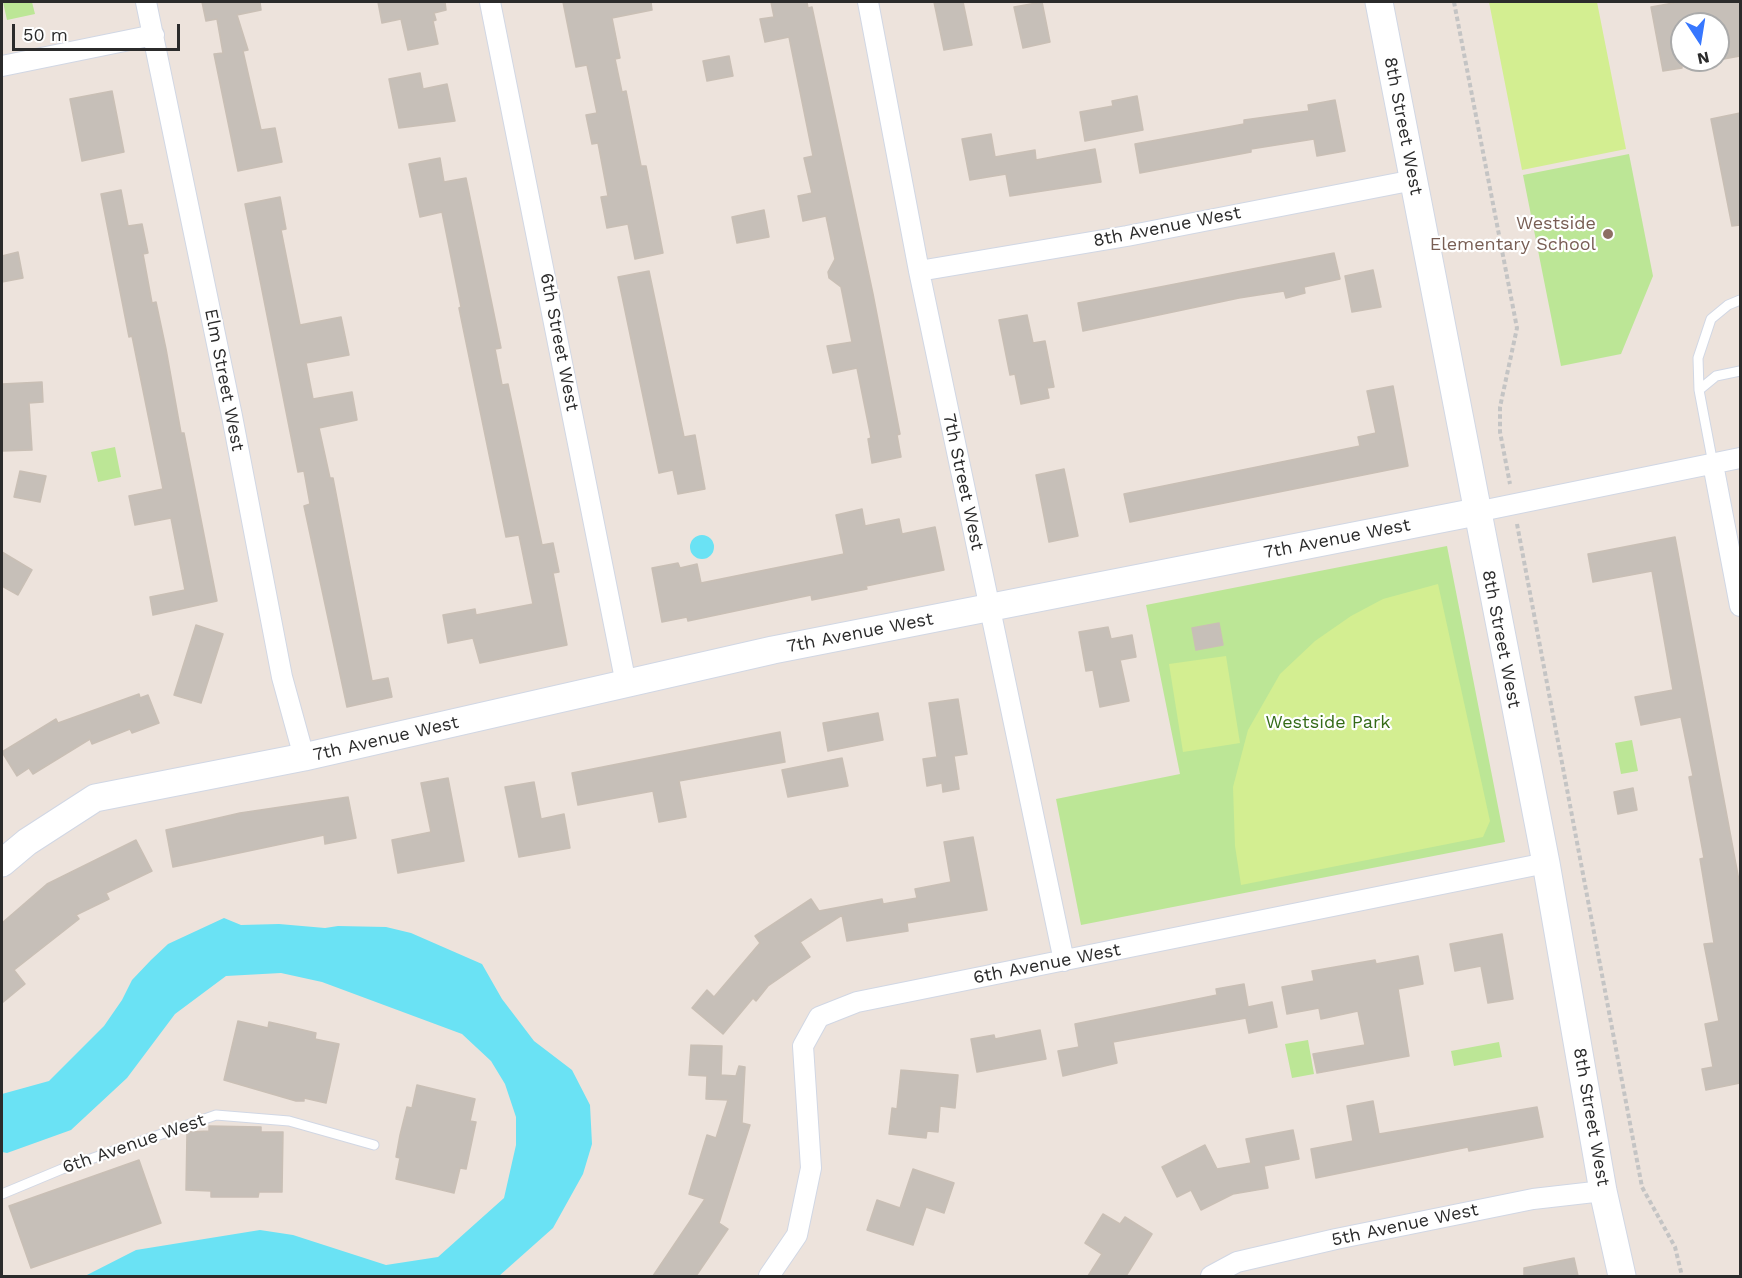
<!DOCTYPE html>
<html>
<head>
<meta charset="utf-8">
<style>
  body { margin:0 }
  #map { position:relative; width:1742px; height:1278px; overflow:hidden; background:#ede3dc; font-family:"Work Sans",sans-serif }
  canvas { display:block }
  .frame { position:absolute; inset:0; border:3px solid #2b2b2b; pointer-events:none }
  .north { position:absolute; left:1670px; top:12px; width:60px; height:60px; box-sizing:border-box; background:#fff; border:2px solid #aaa; border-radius:50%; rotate:168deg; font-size:16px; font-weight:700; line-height:24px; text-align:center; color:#2b2b2b }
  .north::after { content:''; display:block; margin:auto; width:21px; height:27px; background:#3777ff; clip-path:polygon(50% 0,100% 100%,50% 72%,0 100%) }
  .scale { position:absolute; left:12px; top:24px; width:168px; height:27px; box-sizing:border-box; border:3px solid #2b2b2b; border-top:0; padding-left:8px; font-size:18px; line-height:21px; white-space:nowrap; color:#2b2b2b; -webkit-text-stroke:4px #fff; paint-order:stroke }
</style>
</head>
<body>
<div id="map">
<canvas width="1742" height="1278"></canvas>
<div class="frame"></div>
<div class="north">N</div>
<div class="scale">50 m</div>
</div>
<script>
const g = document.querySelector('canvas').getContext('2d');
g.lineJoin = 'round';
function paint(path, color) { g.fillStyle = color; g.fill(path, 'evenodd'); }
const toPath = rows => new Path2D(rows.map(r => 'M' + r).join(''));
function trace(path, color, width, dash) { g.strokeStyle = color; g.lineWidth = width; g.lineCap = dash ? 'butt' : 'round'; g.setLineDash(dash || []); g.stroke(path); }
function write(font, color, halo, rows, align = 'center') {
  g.font = font + ' "Work Sans",sans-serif'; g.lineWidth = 4.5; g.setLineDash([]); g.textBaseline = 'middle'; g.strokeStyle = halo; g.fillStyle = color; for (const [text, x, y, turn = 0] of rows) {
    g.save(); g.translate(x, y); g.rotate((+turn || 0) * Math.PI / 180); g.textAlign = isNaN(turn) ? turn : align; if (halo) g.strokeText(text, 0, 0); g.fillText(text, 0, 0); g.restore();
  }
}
paint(toPath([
  [3,2,32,2,35,14,7,20],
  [1629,154,1653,276,1621,354,1561,366,1523,175],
  [115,447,121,477,98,482,91,452],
  [1447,546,1505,842,1081,925,1056,799,1180,774,1146,605],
  [1632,740,1638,771,1621,774,1615,743],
  [1308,1040,1314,1074,1292,1078,1285,1044],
  [1499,1042,1502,1057,1454,1066,1451,1051]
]), '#bce696');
paint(toPath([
  [1489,2,1597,2,1626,149,1522,170],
  [1438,584,1490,821,1483,837,1241,885,1235,846,1233,787,1248,730,1280,674,1315,641,1351,616,1383,599],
  [1226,656,1240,743,1183,752,1169,664]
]), '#d3ee91');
paint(toPath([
  '690 547a12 12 0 1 1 24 0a12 12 0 1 1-24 0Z',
  [224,918,241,925,279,924,325,928,338,926,386,927,411,933,482,964,502,999,534,1041,572,1070,590,1105,592,1144,583,1174,553,1228,499,1276,85,1276,136,1250,260,1230,293,1235,386,1265,438,1257,504,1198,516,1145,516,1117,505,1084,491,1061,462,1034,322,982,281,973,226,976,175,1014,127,1078,71,1130,7,1153,2,1152,2,1094,49,1081,104,1026,122,1000,132,980,151,960,168,944]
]), '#6ae2f4');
const building = toPath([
  [202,2,260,2,261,10,237,15,248,50,243,51,261,130,275,128,282,162,238,171,214,54,223,53,217,19,206,21,202,2],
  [378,2,445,2,446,10,434,13,436,20,433,21,438,44,408,50,401,19,382,23,378,2],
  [563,2,651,2,652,10,612,18,620,58,615,59,622,92,626,91,641,166,646,166,663,253,635,259,628,224,607,228,601,197,608,196,598,143,592,144,586,115,597,113,587,65,576,67,563,2],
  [771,2,807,2,808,8,812,7,873,294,900,434,897,435,901,457,872,463,868,439,871,438,857,368,833,373,827,346,852,342,841,287,829,278,828,272,835,259,826,216,803,221,798,196,812,193,804,158,813,156,789,37,765,42,760,19,774,17,771,2],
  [934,2,963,2,972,45,944,50,934,2],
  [1042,2,1050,42,1023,48,1014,7,1042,2],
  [1679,2,1740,2,1740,56,1718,60,1718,24,1682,24,1682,68,1663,71,1651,7,1679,2],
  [729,56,733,76,707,81,703,61,729,56],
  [420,73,423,89,447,84,455,121,399,128,389,79,420,73],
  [112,91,124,152,82,161,70,99,112,91],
  [1137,96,1143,130,1085,141,1080,112,1113,106,1112,101,1137,96],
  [1335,100,1345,151,1317,156,1314,139,1251,149,1251,152,1140,173,1135,144,1244,124,1244,120,1309,111,1308,105,1335,100],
  [1740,113,1740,225,1732,226,1711,119,1740,113],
  [991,134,995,157,1035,150,1036,160,1095,149,1101,182,1010,196,1006,174,970,180,962,139,991,134],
  [440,158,444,182,466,178,501,348,495,349,502,385,508,384,542,545,553,543,559,572,553,573,567,645,480,663,473,638,448,643,443,615,475,609,476,615,533,604,519,535,506,537,459,308,461,307,442,212,420,217,409,164,440,158],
  [121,190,128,226,142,224,148,253,143,254,152,303,156,302,166,349,181,433,184,433,217,601,153,615,150,597,185,590,171,518,135,525,129,496,163,489,132,336,129,337,101,194,121,190],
  [280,197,286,229,281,230,300,325,341,317,349,355,306,363,313,399,352,392,357,420,319,428,330,478,333,478,372,681,388,678,392,697,347,707,304,506,310,504,304,471,298,472,245,204,280,197],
  [764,210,769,237,737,243,732,217,764,210],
  [18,252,23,278,2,282,2,256,18,252],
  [1334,253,1340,279,1304,287,1305,293,1286,298,1284,291,1239,298,1083,331,1078,303,1334,253],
  [1373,270,1381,307,1352,312,1345,276,1373,270],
  [649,271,684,437,695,435,705,489,678,494,673,470,659,473,618,277,649,271],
  [1027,315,1033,343,1045,341,1054,387,1047,388,1049,398,1021,404,1015,374,1010,375,999,320,1027,315],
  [42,382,43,402,29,403,32,450,2,451,2,384,42,382],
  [1393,386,1408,466,1130,522,1124,494,1360,446,1358,437,1376,433,1367,391,1393,386],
  [1064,469,1078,536,1049,542,1036,475,1064,469],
  [20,471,46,476,40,502,14,497,20,471],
  [862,509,865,526,899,519,902,534,935,527,944,570,866,586,867,589,812,600,811,595,688,621,687,617,662,622,652,568,678,563,680,568,697,564,701,583,844,554,836,515,862,509],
  [1675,537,1740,886,1740,1083,1706,1090,1702,1069,1713,1067,1705,1024,1719,1021,1704,944,1714,943,1700,859,1704,858,1689,777,1693,776,1681,717,1641,725,1635,697,1673,690,1652,571,1593,582,1588,554,1675,537],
  [2,552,32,570,18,595,2,586,2,552],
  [1219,623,1223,645,1196,650,1192,628,1219,623],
  [196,625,223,634,201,703,174,695,196,625],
  [1108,627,1111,639,1132,635,1136,657,1120,660,1129,701,1100,707,1093,670,1086,671,1079,632,1108,627],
  [139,694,140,698,148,695,159,723,132,733,130,729,92,744,90,739,33,774,29,768,17,776,2,752,56,719,58,723,139,694],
  [958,699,967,754,954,756,959,789,943,792,942,783,927,786,923,759,937,757,929,703,958,699],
  [878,713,883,740,828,751,823,723,878,713],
  [780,732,785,762,679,781,686,817,659,822,653,791,578,805,572,773,780,732],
  [842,758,848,786,788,797,782,770,842,758],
  [448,778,464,861,398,873,392,840,431,832,421,783,448,778],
  [534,782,541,819,564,814,570,848,519,857,505,787,534,782],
  [1633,788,1637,810,1618,814,1614,792,1633,788],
  [348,797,356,838,325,844,324,835,173,867,166,830,240,813,348,797],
  [973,837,987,910,907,923,908,931,847,941,842,915,800,942,810,957,768,986,756,1001,753,998,723,1034,692,1008,707,990,714,997,760,943,755,936,811,899,819,911,882,899,883,904,917,898,915,889,951,882,944,842,973,837],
  [136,840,152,871,106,893,109,899,76,915,79,919,14,970,25,984,2,1003,2,923,47,884,136,840],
  [1502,934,1513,999,1488,1003,1481,966,1455,971,1450,944,1502,934],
  [1418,956,1423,984,1398,989,1409,1056,1317,1073,1313,1054,1365,1045,1358,1011,1321,1019,1319,1008,1287,1014,1282,987,1314,981,1312,971,1375,960,1376,964,1418,956],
  [1244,984,1248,1007,1272,1002,1277,1027,1249,1033,1246,1018,1113,1042,1117,1063,1063,1076,1058,1051,1079,1047,1075,1024,1217,995,1216,989,1244,984],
  [238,1021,268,1028,269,1022,287,1026,316,1033,315,1039,339,1044,326,1103,304,1098,304,1101,296,1101,224,1080,238,1021],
  [1040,1030,1046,1059,977,1072,971,1039,994,1035,995,1039,1040,1030],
  [691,1045,722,1046,721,1075,736,1076,739,1066,745,1067,742,1123,750,1125,719,1223,728,1229,696,1276,653,1276,705,1199,689,1194,707,1135,716,1138,728,1100,706,1099,707,1076,689,1075,691,1045],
  [901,1070,958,1075,955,1108,940,1106,938,1132,927,1131,926,1138,889,1134,892,1108,897,1109,901,1070],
  [417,1085,475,1099,470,1121,476,1122,466,1169,460,1168,454,1193,396,1179,400,1158,396,1157,400,1135,407,1107,412,1108,417,1085],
  [1373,1101,1379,1134,1537,1107,1543,1137,1469,1151,1468,1147,1316,1178,1311,1149,1353,1141,1347,1106,1373,1101],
  [209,1126,261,1127,261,1132,283,1132,282,1192,259,1192,258,1197,211,1197,211,1191,186,1190,187,1132,209,1131,209,1126],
  [1293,1130,1299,1159,1264,1166,1268,1188,1233,1194,1201,1210,1191,1190,1177,1197,1162,1167,1205,1145,1217,1169,1251,1163,1246,1139,1293,1130],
  [139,1160,161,1223,31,1268,9,1206,139,1160],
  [913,1169,954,1183,944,1213,926,1207,913,1245,867,1230,877,1200,900,1208,913,1169],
  [1103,1214,1120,1224,1125,1217,1152,1234,1126,1276,1088,1276,1102,1254,1085,1243,1103,1214],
  [1574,1258,1578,1276,1524,1276,1524,1268,1574,1258]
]);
paint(building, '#c6bfb8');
trace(building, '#c9bfb5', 1.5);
const lane = toPath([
  [1699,390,1698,358,1711,319,1728,305,1740,300],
  [1713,464,1699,390,1716,376,1740,371],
  [2,1194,62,1169,216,1115,289,1121,374,1145]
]);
const street = toPath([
  [146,2,232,416,282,677,304,757],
  [490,2,626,684],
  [868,2,919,271,1064,961],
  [2,66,154,35],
  [919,271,1127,236,1414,180],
  [1713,464,1740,606],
  [1476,512,1740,458],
  [769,1276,797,1235,811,1168,803,1046,819,1017,857,1002,1546,863],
  [1211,1276,1237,1262,1336,1239,1533,1199,1603,1191]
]);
const secondary = toPath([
  [1379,2,1546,863,1603,1191,1622,1276],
  [2,863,27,842,95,798,304,757,773,650,1476,512]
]);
trace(lane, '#d1d7e4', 11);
trace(street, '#d1d7e4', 22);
trace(secondary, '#d1d7e4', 29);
trace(toPath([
  [1454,2,1517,328,1500,407,1500,432,1510,484],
  [1517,524,1642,1187,1675,1247,1682,1276]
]), '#c4c4c4', 4, [4.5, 3]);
trace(lane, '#fff', 9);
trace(street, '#fff', 20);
trace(secondary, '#fff', 27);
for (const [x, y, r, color] of [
  [1608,234,6,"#8d6e63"]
]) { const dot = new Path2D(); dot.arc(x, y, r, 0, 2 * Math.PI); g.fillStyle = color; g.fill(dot); trace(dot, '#fff', 2); }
write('18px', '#2b2b2b', '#fff', [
  ["8th Street West",1403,126,79],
  ["8th Avenue West",1167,227,-11],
  ["6th Street West",559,342,79],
  ["Elm Street West",224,380,79],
  ["7th Street West",963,482,78],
  ["7th Avenue West",1337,539,-11],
  ["7th Avenue West",860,633,-11],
  ["8th Street West",1501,639,79],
  ["7th Avenue West",386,739,-13],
  ["6th Avenue West",1047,964,-11],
  ["8th Street West",1591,1117,80],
  ["6th Avenue West",134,1144,-19],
  ["5th Avenue West",1405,1225,-12]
]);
write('18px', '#785e54', '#fff', [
  ["Westside",1596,224],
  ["Elementary School",1596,245]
], 'right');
write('18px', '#346b17', '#fff', [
  ["Westside Park",1328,723]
]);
</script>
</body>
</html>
